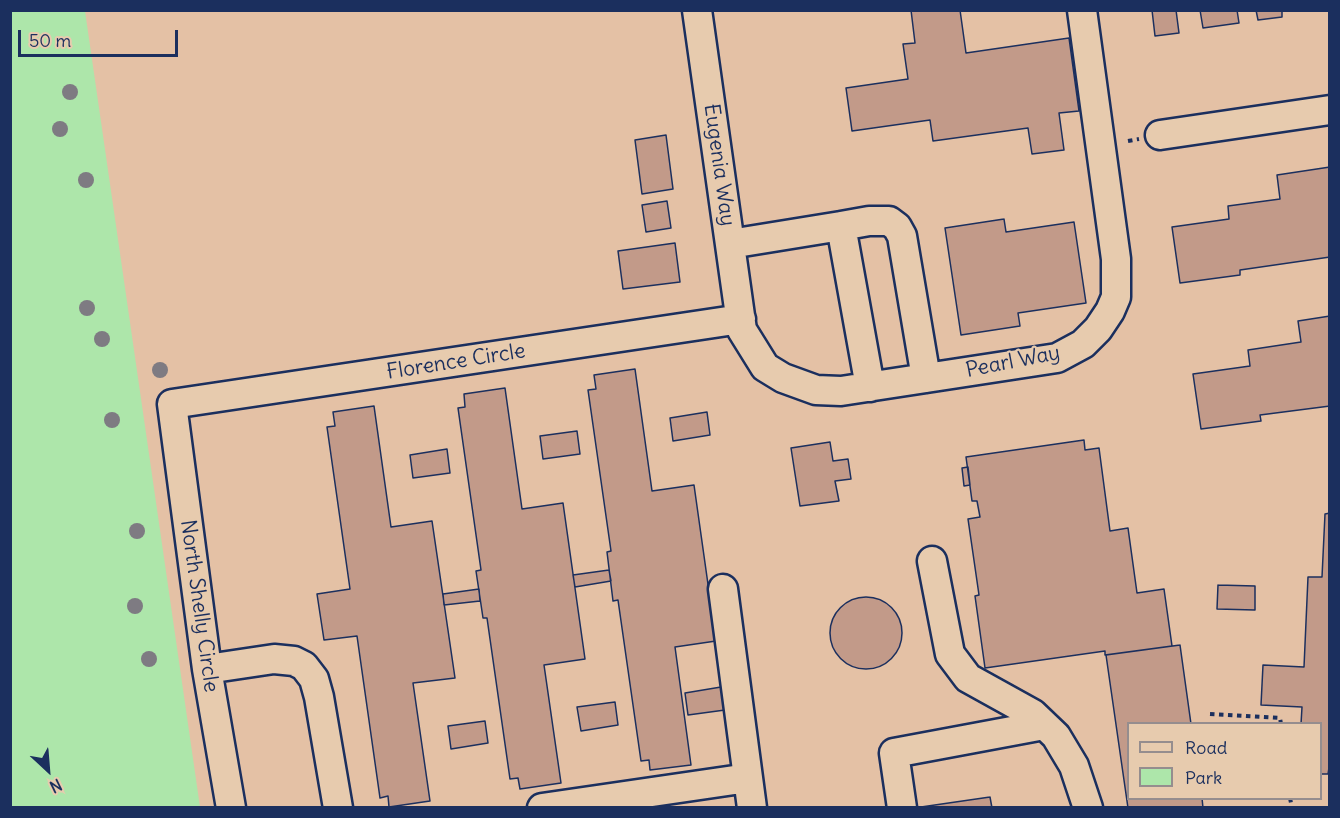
<!DOCTYPE html>
<html>
<head>
<meta charset="utf-8">
<style>
  body { margin:0 }
  #map { position:relative; width:1340px; height:818px; overflow:hidden; background:#e4c1a5; font-family:Delius,sans-serif }
  canvas { display:block }
  .frame { position:absolute; inset:0; border:12px solid #1b2f5e; pointer-events:none }
  .legend { position:absolute; left:1127px; top:722px; width:195px; height:78px; box-sizing:border-box; background:#e7cbae; border:2px solid #958d8e; margin:0; padding:8px 10px; list-style:none; font-size:18px; color:#1b2f5e }
  .legend li { display:flex; align-items:center; gap:12px; height:30px }
  .legend b { width:30px; border:2px solid #958d8e }
  .north { position:absolute; left:18px; top:740px; width:60px; height:60px; -webkit-text-stroke:4px #e7cbae; paint-order:stroke; rotate:154deg; font-size:16px; font-weight:700; line-height:24px; text-align:center; color:#1b2f5e }
  .north::after { content:''; display:block; margin:auto; width:21px; height:27px; background:#1b2f5e; clip-path:polygon(50% 0,100% 100%,50% 72%,0 100%) }
  .scale { position:absolute; left:18px; top:30px; width:160px; height:27px; box-sizing:border-box; border:3px solid #1b2f5e; border-top:0; padding-left:8px; font-size:18px; line-height:21px; white-space:nowrap; color:#1b2f5e; -webkit-text-stroke:4px #e7cbae; paint-order:stroke }
</style>
</head>
<body>
<div id="map">
<canvas width="1340" height="818"></canvas>
<div class="frame"></div>
<ul class="legend">
<li><b style="height:8px;background:#e7cbae"></b>Road</li>
<li><b style="height:16px;background:#ade6aa"></b>Park</li>
</ul>
<div class="north">N</div>
<div class="scale">50 m</div>
</div>
<script>
const g = document.querySelector('canvas').getContext('2d');
g.lineJoin = 'round';
function paint(path, color) { g.fillStyle = color; g.fill(path, 'evenodd'); }
const toPath = rows => new Path2D(rows.map(r => 'M' + r).join(''));
function trace(path, color, width, dash) { g.strokeStyle = color; g.lineWidth = width; g.lineCap = dash ? 'butt' : 'round'; g.setLineDash(dash || []); g.stroke(path); }
function write(font, color, halo, rows, align = 'center') {
  g.font = font + ' Delius,sans-serif'; g.lineWidth = 4.5; g.setLineDash([]); g.textBaseline = 'middle'; g.strokeStyle = halo; g.fillStyle = color; for (const [text, x, y, turn = 0] of rows) {
    g.save(); g.translate(x, y); g.rotate((+turn || 0) * Math.PI / 180); g.textAlign = isNaN(turn) ? turn : align; if (halo) g.strokeText(text, 0, 0); g.fillText(text, 0, 0); g.restore();
  }
}
paint(toPath([
  [10,11,85,11,200,807,11,807]
]), '#ade6aa');
const building = toPath([
  [911,10,960,10,966,53,1069,38,1079,111,1059,113,1064,150,1032,154,1028,128,933,141,930,120,852,131,846,88,908,79,903,44,915,43,911,10],
  [1152,10,1176,10,1179,33,1155,36,1152,10],
  [1200,10,1237,10,1239,23,1203,28,1200,10],
  [1256,10,1282,10,1282,17,1258,20,1256,10],
  [666,135,673,189,642,194,635,140,666,135],
  [1330,167,1330,257,1240,270,1240,275,1180,283,1172,227,1229,219,1228,206,1280,199,1277,175,1330,167],
  [667,201,671,228,646,232,642,205,667,201],
  [1004,219,1006,232,1074,222,1086,303,1018,313,1020,326,961,335,945,228,1004,219],
  [675,243,680,282,623,289,618,251,675,243],
  [1330,316,1330,406,1260,415,1261,421,1201,429,1193,374,1250,366,1248,350,1301,342,1298,321,1330,316],
  [635,369,652,491,694,485,716,641,675,647,691,765,650,770,649,760,641,761,618,600,613,601,607,552,611,551,588,390,596,389,594,375,635,369],
  [505,388,522,509,563,503,585,659,544,665,561,783,520,789,518,778,510,779,487,618,483,618,476,571,481,570,458,408,465,407,464,394,505,388],
  [374,406,391,527,432,521,455,678,413,683,430,801,389,807,388,796,380,798,357,636,324,640,317,594,350,589,327,427,335,426,333,412,374,406],
  [707,412,710,435,673,441,670,418,707,412],
  [577,431,580,454,543,459,540,436,577,431],
  [1084,440,1085,450,1099,448,1110,531,1128,528,1137,593,1164,589,1172,646,1105,655,1105,651,985,668,975,596,979,595,968,519,980,517,977,501,972,501,966,457,1084,440],
  [830,442,833,461,848,459,851,479,835,481,839,501,800,506,791,448,830,442],
  [447,449,450,473,413,478,410,455,447,449],
  [968,467,970,485,964,486,962,468,968,467],
  [1330,513,1330,761,1328,774,1320,774,1320,724,1301,724,1302,707,1261,705,1263,665,1304,667,1308,577,1322,577,1325,514,1330,513],
  [609,570,611,581,575,587,573,575,609,570],
  [1218,585,1255,586,1255,610,1217,609,1218,585],
  [479,589,480,601,444,605,443,594,479,589],
  '830 633a36 36 0 1 1 72 0a36 36 0 1 1-72 0Z',
  [1180,645,1191,724,1128,724,1128,798,1202,798,1203,808,1128,808,1106,655,1180,645],
  [721,687,725,710,688,715,685,693,721,687],
  [615,702,618,725,581,731,577,707,615,702],
  [485,721,488,743,451,749,448,726,485,721],
  [990,797,992,808,921,808,921,807,990,797]
]);
paint(building, '#c29a89');
trace(building, '#1b2f5e', 1.5);
const minor = toPath([
  [697,10,742,330,765,367,783,378,816,390,841,391,1057,358,1083,344,1098,329,1110,311,1116,297,1116,259,1082,10],
  [1160,135,1330,110],
  [730,244,841,226],
  [870,387,841,226,869,221,889,221,897,227,902,236,926,378],
  [932,561,950,654,968,678,1033,714,1056,736,1074,766,1088,808],
  [723,589,752,808],
  [207,669,274,659,294,661,304,666,314,679,319,697,338,808],
  [231,808,207,669,172,404,741,319],
  [542,808,748,778],
  [902,808,894,753,1044,725]
]);
trace(minor, '#1b2f5e', 33);
trace(toPath([
  [1128,141,1139,139],
  [1210,714,1280,718,1281,724],
  [1290,798,1292,808]
]), '#1b2f5e', 4, [4.5, 4.5]);
trace(minor, '#e7cbae', 28);
g.fillStyle = '#7e7b82';
for (const [x, y] of [
  [70,92],
  [60,129],
  [86,180],
  [87,308],
  [102,339],
  [160,370],
  [112,420],
  [137,531],
  [135,606],
  [149,659]
]) { g.beginPath(); g.arc(x, y, 8, 0, 2 * Math.PI); g.fill(); }
write('21px', '#1b2f5e', '#e7cbae', [
  ["Eugenia Way",719,165,82],
  ["Florence Circle",456,362,-9],
  ["Pearl Way",1013,362,-11],
  ["North Shelly Circle",199,606,82]
]);
</script>
</body>
</html>
